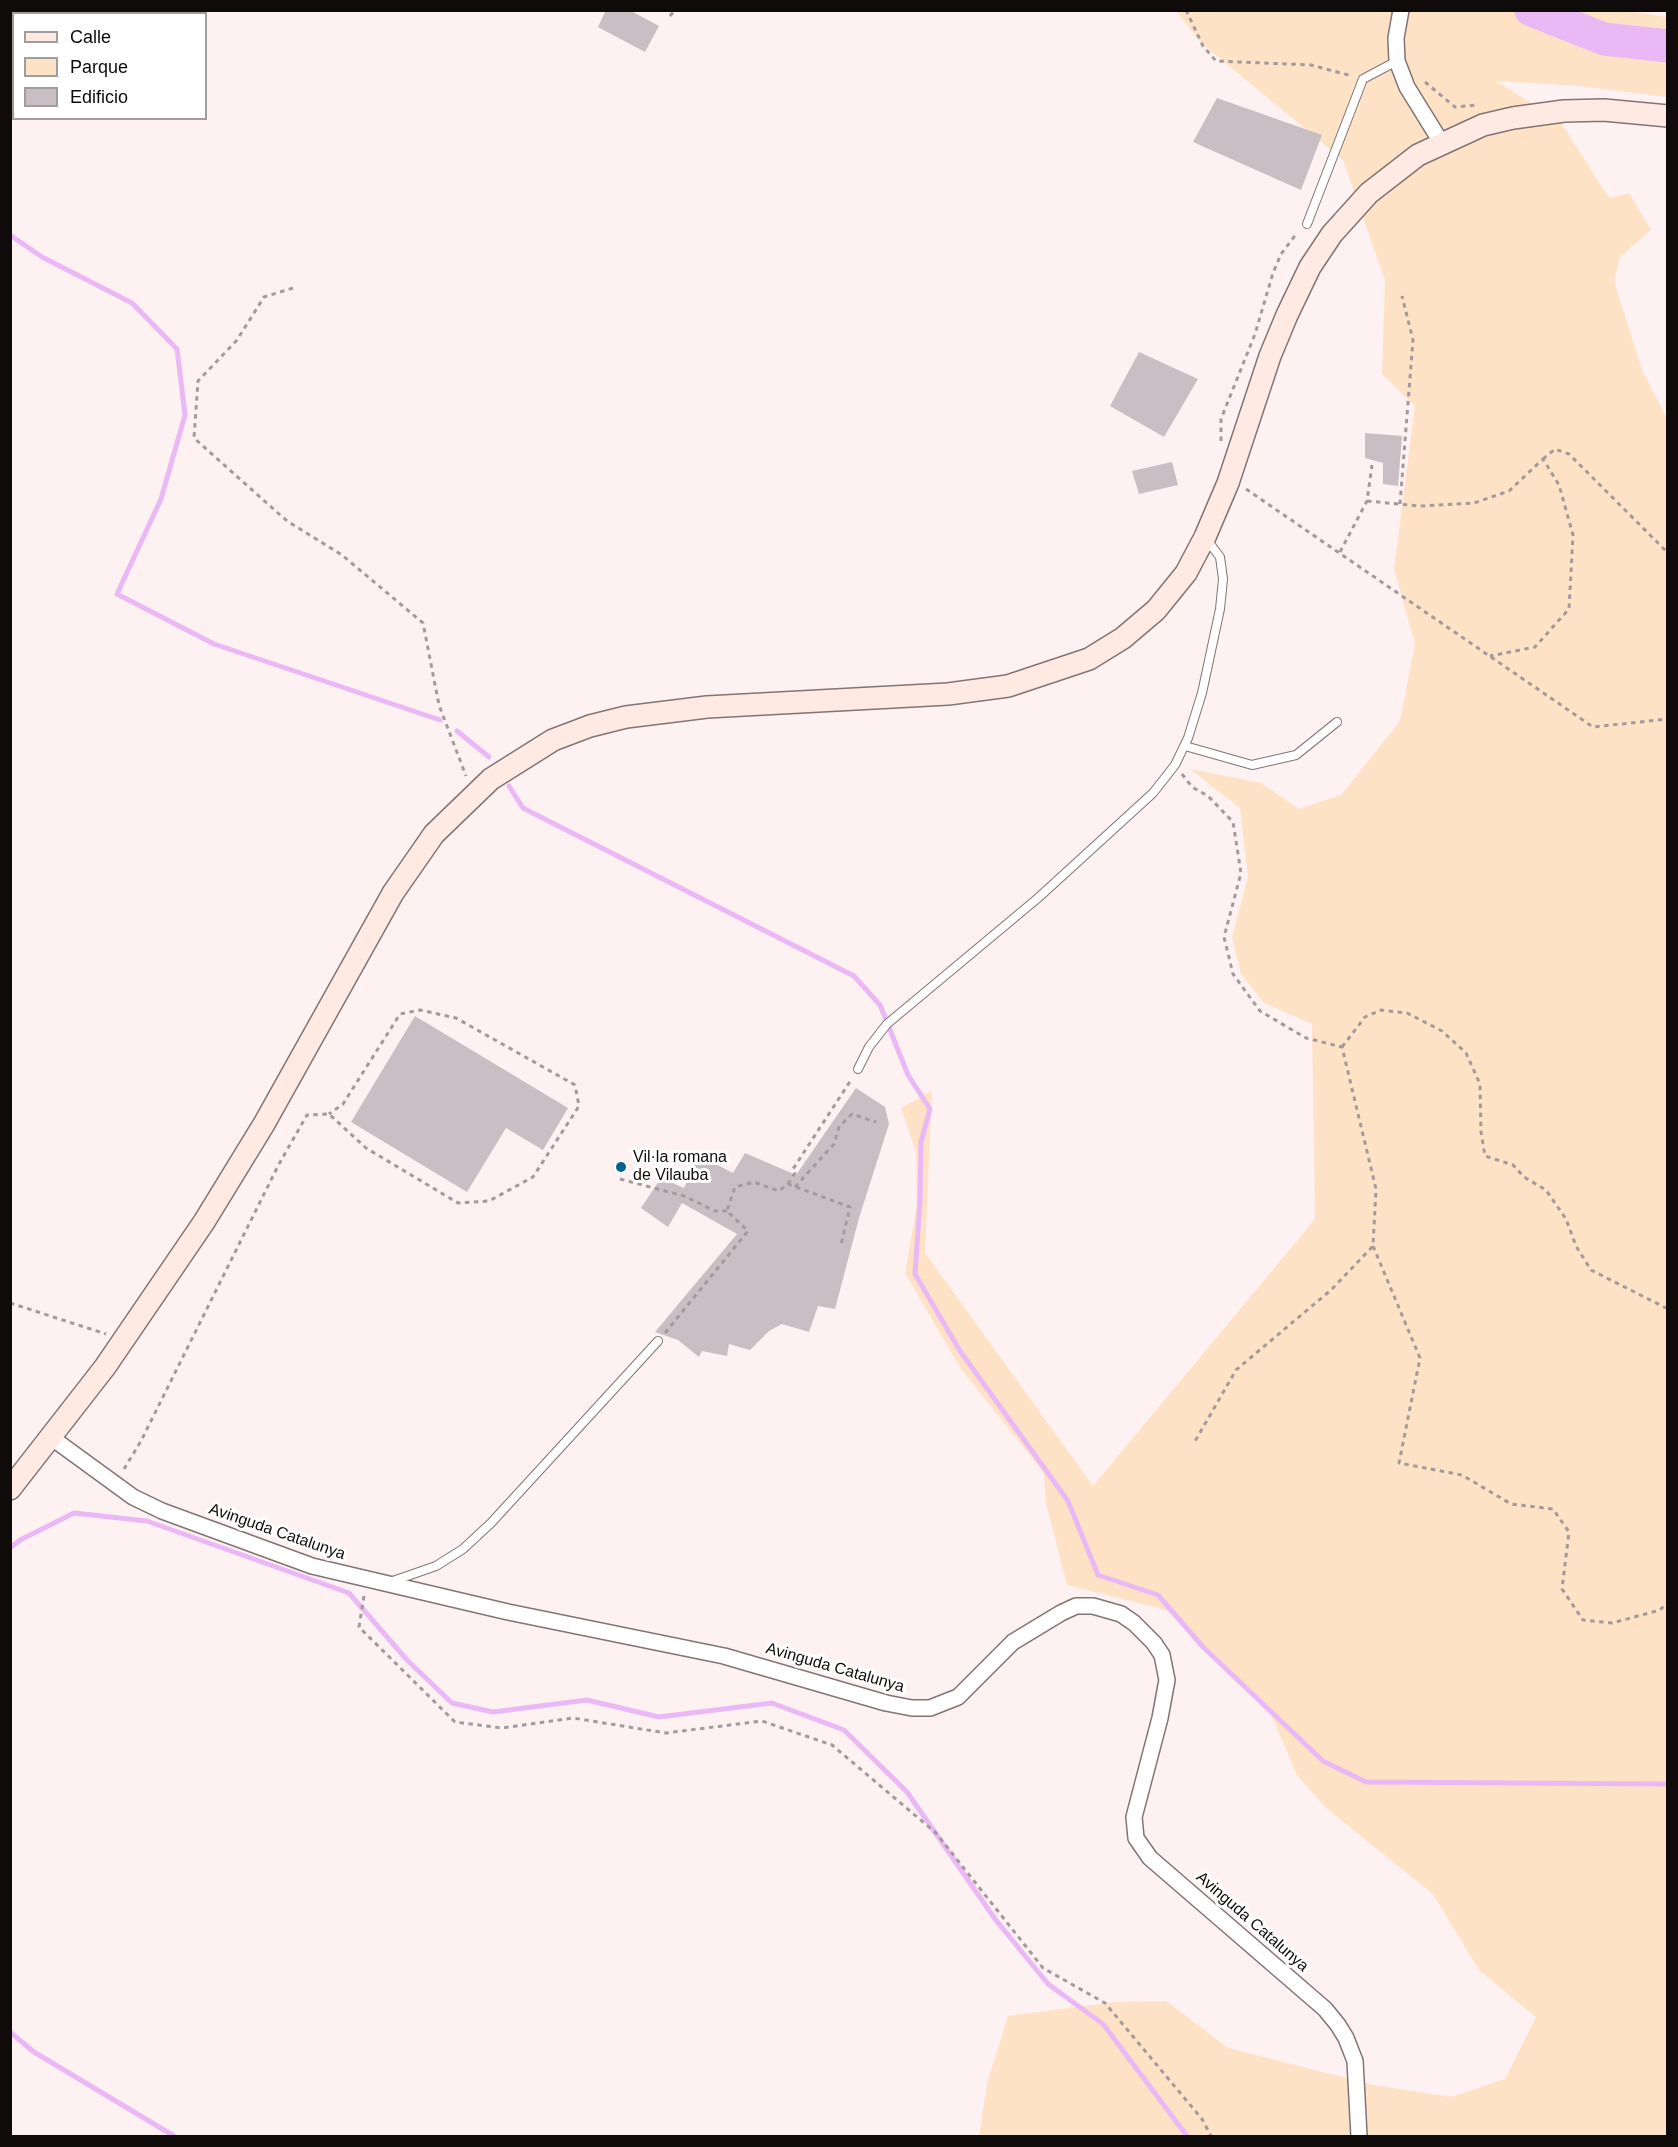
<!DOCTYPE html>
<html>
<head>
<meta charset="utf-8">
<style>
  body { margin:0 }
  #map { position:relative; width:1678px; height:2147px; overflow:hidden; background:#fef1f2; font-family:Arial,sans-serif }
  canvas { display:block }
  .frame { position:absolute; inset:0; border:12px solid #0f0b0b; pointer-events:none }
  .legend { position:absolute; left:12px; top:12px; width:195px; height:108px; box-sizing:border-box; background:#fff; border:2px solid #9f9d9d; margin:0; padding:8px 10px; list-style:none; font-size:18px; color:#0f0b0b }
  .legend li { display:flex; align-items:center; gap:12px; height:30px }
  .legend b { width:30px; border:2px solid #9f9d9d }
</style>
</head>
<body>
<div id="map">
<canvas width="1678" height="2147"></canvas>
<div class="frame"></div>
<ul class="legend">
<li><b style="height:8px;background:#feeae2"></b>Calle</li>
<li><b style="height:16px;background:#fde2c6"></b>Parque</li>
<li><b style="height:16px;background:#c9bec3"></b>Edificio</li>
</ul>
</div>
<script>
const g = document.querySelector('canvas').getContext('2d');
g.lineJoin = 'round';
function paint(path, color) { g.fillStyle = color; g.fill(path, 'evenodd'); }
const toPath = rows => new Path2D(rows.map(r => 'M' + r).join(''));
function trace(path, color, width, dash) { g.strokeStyle = color; g.lineWidth = width; g.lineCap = dash ? 'butt' : 'round'; g.setLineDash(dash || []); g.stroke(path); }
function write(font, color, halo, rows, align = 'center') {
  g.font = font + ' Arial,sans-serif'; g.lineWidth = 6; g.setLineDash([]); g.textBaseline = 'middle'; g.strokeStyle = halo; g.fillStyle = color; for (const [text, x, y, turn = 0] of rows) {
    g.save(); g.translate(x, y); g.rotate((+turn || 0) * Math.PI / 180); g.textAlign = isNaN(turn) ? turn : align; if (halo) g.strokeText(text, 0, 0); g.fillText(text, 0, 0); g.restore();
  }
}
paint(toPath([
  [1623,10,1667,17,1667,97,1579,86,1496,81,1560,121,1609,198,1629,193,1651,230,1620,257,1614,281,1642,370,1667,419,1667,2136,979,2136,987,2084,1008,2016,1115,2002,1166,2001,1228,2048,1374,2085,1451,2097,1505,2079,1536,2017,1479,1970,1433,1894,1325,1807,1297,1775,1268,1707,1198,1639,1166,1610,1067,1585,1046,1503,1044,1473,961,1369,905,1273,917,1204,916,1152,901,1108,932,1091,925,1253,1093,1486,1315,1219,1312,1024,1264,1003,1241,974,1232,937,1248,877,1240,808,1190,769,1261,783,1299,809,1341,795,1400,721,1415,644,1394,569,1415,406,1382,374,1385,280,1343,160,1200,42,1176,11]
]), '#fde2c6');
trace(toPath([
  [10,235,42,257,132,303,177,349,185,415,161,499,117,594,214,644,440,720],
  [457,731,489,757],
  [509,786,523,808,854,976,880,1005,908,1075,930,1109,921,1142,920,1202,915,1274,960,1351,1068,1501,1098,1575,1158,1595,1203,1647,1323,1761,1366,1782,1668,1784],
  [10,1548,20,1540,74,1513,147,1521,349,1593,407,1660,452,1703,493,1712,587,1700,659,1717,772,1703,844,1730,907,1792,995,1919,1048,1984,1103,2024,1187,2136],
  [10,2032,34,2052,174,2136]
]), '#eab9f5', 5);
trace(toPath([
  [1531,10,1604,39,1668,46]
]), '#eab9f5', 33);
paint(toPath([
  [606,10,629,10,659,26,645,52,598,27],
  [1217,98,1322,135,1301,190,1193,142],
  [1139,352,1198,379,1164,437,1110,406],
  [1365,433,1402,436,1398,486,1383,484,1383,463,1365,458],
  [1172,462,1178,485,1139,494,1132,471],
  [415,1016,568,1108,543,1150,506,1128,467,1192,351,1122],
  [856,1088,885,1107,889,1124,859,1218,835,1309,818,1306,809,1332,782,1324,769,1331,750,1350,729,1344,727,1356,702,1351,699,1357,678,1340,655,1332,737,1234,682,1203,668,1227,641,1208,661,1178,684,1188,698,1155,733,1173,745,1153,796,1175]
]), '#c9bec3');
const lane = toPath([
  [1307,224,1363,79,1397,61],
  [1185,746,1252,765,1296,755,1337,722],
  [858,1069,869,1047,887,1024,1038,898,1153,793,1175,765,1188,738,1202,693,1220,609,1223,579,1220,557,1207,540],
  [390,1582,436,1566,463,1549,491,1523,658,1341]
]);
const street = toPath([
  [1401,10,1396,38,1397,61,1407,87,1441,142],
  [52,1438,133,1497,162,1511,312,1566,508,1612,724,1656,886,1703,912,1708,930,1708,958,1697,1013,1642,1061,1613,1076,1606,1093,1606,1121,1614,1134,1623,1154,1643,1162,1655,1167,1680,1160,1718,1134,1817,1136,1838,1150,1858,1325,2009,1338,2025,1346,2038,1355,2061,1359,2136]
]);
const secondary = toPath([
  [10,1489,105,1367,204,1222,264,1124,393,893,434,834,491,779,553,740,590,726,626,717,707,707,948,694,1008,686,1089,659,1123,638,1156,610,1186,573,1205,537,1228,483,1270,356,1287,315,1310,267,1332,234,1369,193,1418,155,1483,125,1513,118,1564,111,1604,110,1668,116]
]);
trace(lane, '#807475', 10);
trace(street, '#807475', 18);
trace(secondary, '#807475', 24);
trace(toPath([
  [1186,10,1203,46,1216,61,1311,65,1352,76],
  [670,16,675,10],
  [1425,82,1455,107,1478,105],
  [293,288,264,297,237,340,198,381,194,438,287,521,342,555,423,623,439,705,466,776],
  [1221,441,1221,419,1255,334,1273,273,1281,254,1297,233],
  [1543,459,1555,449,1569,454,1668,553],
  [1246,489,1593,727,1668,719],
  [1367,501,1419,506,1474,503,1509,491,1543,459,1559,485,1573,535,1569,609,1535,647,1490,656],
  [1400,504,1413,340,1402,296],
  [1340,552,1367,501,1372,465],
  [1182,774,1192,787,1208,796,1233,822,1241,873,1224,937,1233,974,1260,1011,1306,1038,1342,1047,1376,1189,1373,1246,1331,1290,1236,1370,1194,1443],
  [1342,1047,1365,1017,1381,1010,1407,1013,1442,1031,1466,1053,1480,1084,1481,1132,1485,1156,1513,1165,1524,1177,1546,1190,1566,1219,1576,1246,1591,1270,1668,1309],
  [620,1179,684,1196,715,1211,727,1211],
  [788,1184,795,1173,793,1169,851,1080],
  [795,1187,834,1144,839,1127,852,1114,876,1122],
  [1373,1246,1420,1358,1399,1463,1462,1475,1511,1504,1553,1509,1569,1532,1562,1589,1583,1620,1612,1623,1660,1610,1668,1602],
  [10,1303,106,1334],
  [665,1333,748,1231,727,1211,735,1187,754,1182,779,1191,788,1184,850,1207,841,1245],
  [124,1469,141,1441,279,1164,307,1115,329,1114,366,1148,458,1203,489,1201,533,1177,579,1106,575,1085,456,1018,420,1010,400,1014,343,1104,329,1114],
  [364,1596,359,1627,455,1722,502,1728,573,1718,666,1733,762,1721,832,1745,936,1833,1043,1968,1105,2003,1202,2119,1211,2136]
]), '#a49a9b', 3, [4.5, 4.5]);
trace(lane, '#fff', 8);
trace(street, '#fff', 15);
trace(secondary, '#feeae2', 21);
for (const [x, y, r, color] of [
  [621,1167,6,"#006392"]
]) { const dot = new Path2D(); dot.arc(x, y, r, 0, 2 * Math.PI); g.fillStyle = color; g.fill(dot); trace(dot, '#fff', 2); }
write('16px', '#0f0b0b', '#fff', [
  ["Vil·la romana",633,1158],
  ["de Vilauba",633,1176]
], 'left');
write('16px', '#0f0b0b', '#fff', [
  ["Avinguda Catalunya",277,1532,19],
  ["Avinguda Catalunya",835,1668,16],
  ["Avinguda Catalunya",1252,1922,41]
]);
</script>
</body>
</html>
